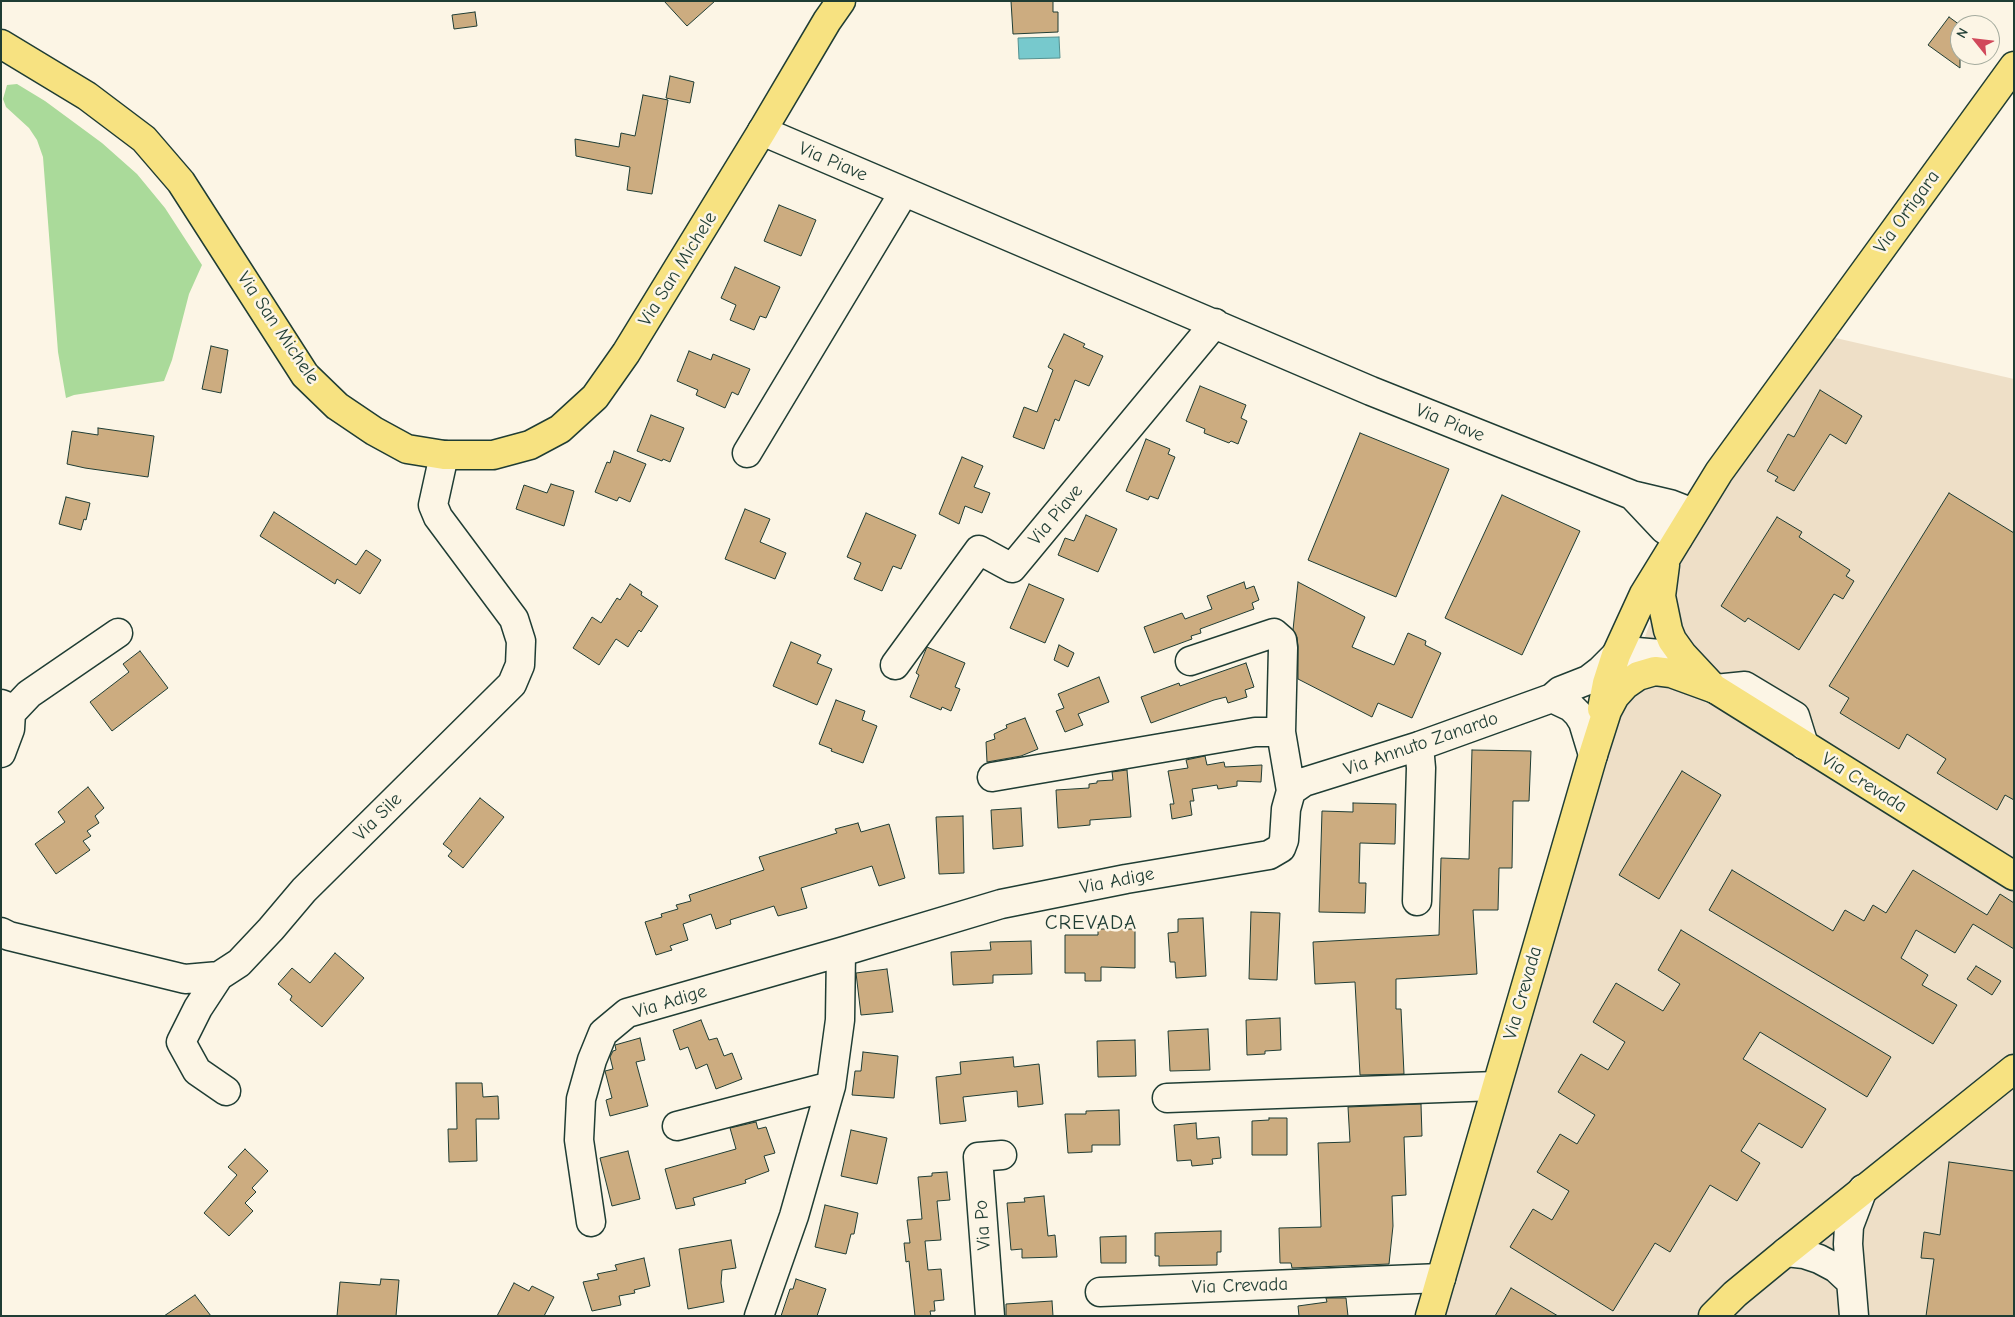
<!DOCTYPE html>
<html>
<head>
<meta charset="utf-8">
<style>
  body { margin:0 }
  #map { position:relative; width:2015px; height:1317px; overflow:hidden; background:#fcf5e5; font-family:"Comic Neue",sans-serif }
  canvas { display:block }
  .frame { position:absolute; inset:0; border:2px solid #1f3d34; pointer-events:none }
  .north { position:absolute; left:1950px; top:15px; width:50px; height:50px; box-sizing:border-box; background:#fcf5e5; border:1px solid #a4ab9e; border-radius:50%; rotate:299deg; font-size:14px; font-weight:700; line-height:20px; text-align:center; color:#1f3d34 }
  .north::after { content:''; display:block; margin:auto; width:18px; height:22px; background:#d1495b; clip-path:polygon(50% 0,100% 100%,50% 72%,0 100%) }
</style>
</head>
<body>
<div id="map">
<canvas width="2015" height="1317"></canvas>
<div class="frame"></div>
<div class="north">N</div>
</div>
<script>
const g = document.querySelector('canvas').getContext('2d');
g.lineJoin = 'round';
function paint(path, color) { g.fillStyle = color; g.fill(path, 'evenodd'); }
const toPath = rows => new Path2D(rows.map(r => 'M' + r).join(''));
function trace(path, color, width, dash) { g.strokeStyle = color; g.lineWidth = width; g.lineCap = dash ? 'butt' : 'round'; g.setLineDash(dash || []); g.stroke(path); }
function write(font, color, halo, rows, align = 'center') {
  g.font = font + ' "Comic Neue",sans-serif'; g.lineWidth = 5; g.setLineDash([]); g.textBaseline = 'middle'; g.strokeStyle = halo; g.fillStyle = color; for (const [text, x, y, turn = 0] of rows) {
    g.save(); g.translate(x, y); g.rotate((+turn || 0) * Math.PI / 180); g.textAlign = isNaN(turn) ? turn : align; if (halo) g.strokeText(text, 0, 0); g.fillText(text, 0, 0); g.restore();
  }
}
paint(toPath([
  [1827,336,2014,379,2014,1316,1442,1316,1617,713,1668,574,1730,467]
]), '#eedfc7');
paint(toPath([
  [17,84,45,101,102,143,137,174,165,208,202,265,189,294,172,360,164,381,74,395,66,398,58,352,43,157,37,140,29,128,6,107,3,99,7,85]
]), '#aada9a');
const water = toPath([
  [1059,37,1060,58,1019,59,1018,38,1059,37]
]);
paint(water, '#77c9cd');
trace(water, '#549190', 1);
const building = toPath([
  [664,1,715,1,687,26,664,1],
  [1011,1,1053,1,1053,12,1058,12,1058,32,1013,34,1011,1],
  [475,12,477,26,454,29,452,15,475,12],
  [1949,17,1960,25,1960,68,1928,45,1949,17],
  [670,76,694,82,690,103,666,98,670,76],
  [643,95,668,100,652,194,627,190,630,167,576,156,575,139,619,147,621,133,635,136,643,95],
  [779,205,816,220,801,256,764,241,779,205],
  [735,267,780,287,766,318,760,316,754,330,730,320,736,305,721,298,735,267],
  [1064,334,1085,344,1083,347,1103,356,1089,386,1075,380,1059,421,1055,419,1044,449,1013,437,1024,407,1037,412,1053,370,1048,367,1064,334],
  [211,346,228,350,221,393,202,389,211,346],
  [689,351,711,360,713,354,750,369,738,395,732,392,725,408,696,395,698,390,677,381,689,351],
  [1200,386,1246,405,1241,418,1247,421,1238,444,1231,441,1229,443,1204,433,1205,429,1186,421,1200,386],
  [1820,390,1862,416,1846,444,1830,434,1794,491,1775,481,1778,477,1767,471,1788,434,1794,437,1820,390],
  [651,415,684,428,670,462,663,459,662,461,637,451,651,415],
  [98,428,154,436,148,477,85,468,67,464,72,431,98,435,98,428],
  [1360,433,1449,469,1396,597,1308,560,1360,433],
  [1146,439,1170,449,1168,454,1175,457,1158,499,1150,496,1148,500,1126,491,1146,439],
  [614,451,646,464,630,502,619,497,617,501,595,492,607,462,610,463,614,451],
  [962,457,983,466,974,487,990,493,982,513,965,506,959,524,939,514,962,457],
  [551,484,574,491,564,526,516,509,524,485,547,493,551,484],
  [1949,493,2014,533,2014,800,2005,795,1997,810,1937,773,1946,759,1907,734,1899,749,1840,713,1849,698,1829,686,1949,493],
  [1502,495,1580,531,1522,655,1445,618,1502,495],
  [66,497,90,503,86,520,84,519,81,530,59,524,66,497],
  [745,509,770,519,760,542,786,553,775,579,725,559,745,509],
  [274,512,356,565,366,550,381,560,360,594,337,579,335,584,260,536,274,512],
  [866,513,916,535,901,569,893,566,882,591,854,579,861,563,847,557,866,513],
  [1086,515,1117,529,1098,572,1058,555,1065,538,1074,541,1086,515],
  [1777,517,1802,532,1799,537,1850,570,1846,576,1854,581,1843,599,1834,594,1799,650,1748,618,1745,622,1721,606,1777,517],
  [1244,582,1246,589,1254,586,1259,600,1252,603,1254,609,1200,629,1201,633,1191,636,1192,639,1154,653,1144,627,1182,613,1185,619,1212,609,1207,596,1244,582],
  [1298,582,1365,617,1352,647,1394,665,1408,633,1426,641,1425,645,1441,653,1412,718,1378,703,1372,717,1298,679,1298,646,1297,637,1293,630,1298,582],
  [630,584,642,592,641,595,658,606,641,632,639,630,628,647,616,639,599,665,573,648,592,617,601,623,617,598,620,600,630,584],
  [1029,584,1064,599,1045,643,1010,628,1029,584],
  [791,642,821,655,817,663,832,669,817,705,773,686,791,642],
  [1059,645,1074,653,1068,667,1054,660,1059,645],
  [927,647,965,663,955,687,960,689,951,711,942,707,941,710,910,697,919,675,916,673,927,647],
  [140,651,168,688,112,731,90,702,129,672,123,664,140,651],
  [1246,663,1254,687,1245,690,1247,697,1228,703,1226,697,1214,700,1151,723,1141,697,1179,683,1180,686,1246,663],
  [1099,677,1109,702,1078,714,1083,725,1065,732,1056,711,1064,708,1058,694,1099,677],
  [836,700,865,711,862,720,877,726,863,763,831,751,832,749,819,744,836,700],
  [1025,718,1038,749,1021,756,987,762,986,742,995,739,994,734,1007,728,1006,725,1025,718],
  [1472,750,1531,751,1529,801,1513,801,1512,868,1499,868,1498,910,1473,910,1477,974,1396,979,1396,1009,1401,1009,1404,1074,1360,1075,1355,982,1315,984,1313,942,1439,935,1441,858,1469,859,1472,750],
  [1205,756,1207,765,1224,762,1225,767,1262,765,1261,782,1237,781,1237,786,1218,789,1217,785,1192,789,1194,801,1190,801,1192,815,1172,819,1170,804,1174,804,1168,771,1188,768,1186,760,1205,756],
  [1127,770,1131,817,1090,820,1090,825,1058,828,1056,790,1089,788,1089,784,1097,783,1097,781,1113,780,1112,772,1127,770],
  [1682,771,1721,795,1659,899,1619,875,1682,771],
  [88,787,104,808,95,816,99,823,87,831,91,836,83,841,90,850,56,874,35,844,65,822,58,812,88,787],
  [480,798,504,817,463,868,448,856,452,851,443,844,480,798],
  [1353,803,1396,804,1395,844,1360,843,1359,883,1366,883,1365,913,1319,912,1322,811,1353,812,1353,803],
  [1021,808,1023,846,993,849,991,810,1021,808],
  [963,816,964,873,939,874,936,817,963,816],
  [858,823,861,832,889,824,905,878,879,886,872,866,801,888,807,908,778,916,774,906,730,920,731,924,716,929,711,914,683,924,688,940,670,946,672,950,656,955,645,922,662,917,661,914,678,909,676,905,691,901,689,895,764,870,759,857,837,833,835,829,858,823],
  [1732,870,1833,931,1845,910,1864,921,1873,905,1886,913,1913,870,1987,915,2000,894,2014,903,2014,949,1973,924,1955,953,1916,930,1901,958,1928,975,1922,985,1957,1005,1933,1044,1709,910,1732,870],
  [1251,912,1280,913,1277,980,1249,979,1251,912],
  [1203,918,1206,976,1176,978,1175,962,1170,962,1168,933,1178,932,1178,919,1203,918],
  [1098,929,1135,929,1135,968,1101,967,1101,981,1085,981,1085,973,1065,973,1065,935,1098,935,1098,929],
  [1681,930,1891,1057,1867,1097,1760,1032,1743,1059,1826,1109,1802,1148,1759,1123,1741,1151,1760,1163,1737,1201,1710,1185,1670,1252,1655,1243,1613,1311,1510,1247,1533,1209,1552,1220,1569,1191,1537,1172,1560,1134,1577,1144,1595,1115,1558,1092,1581,1054,1608,1070,1625,1042,1593,1022,1616,983,1663,1011,1680,984,1658,970,1681,930],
  [1031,941,1032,974,993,975,993,983,953,985,951,952,991,950,990,942,1031,941],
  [335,953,364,978,322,1027,290,1000,292,996,278,984,292,968,310,983,335,953],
  [1976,966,2001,981,1992,995,1967,979,1976,966],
  [887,969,893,1012,861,1015,856,973,887,969],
  [1280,1018,1281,1050,1265,1051,1265,1054,1247,1055,1246,1020,1280,1018],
  [701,1020,709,1040,717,1038,724,1056,732,1053,742,1079,716,1089,707,1064,696,1069,688,1047,680,1050,673,1030,701,1020],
  [1208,1029,1210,1070,1170,1071,1168,1031,1208,1029],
  [640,1038,645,1060,636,1062,648,1106,610,1116,606,1100,612,1098,605,1071,613,1069,610,1057,613,1051,616,1050,615,1045,640,1038],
  [1135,1040,1136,1076,1098,1077,1097,1041,1135,1040],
  [863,1052,898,1056,894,1098,852,1095,855,1071,861,1071,863,1052],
  [1013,1057,1014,1067,1039,1064,1043,1104,1018,1107,1017,1091,963,1097,966,1121,940,1124,936,1077,961,1074,960,1062,1013,1057],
  [456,1083,482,1083,483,1097,498,1096,499,1119,476,1119,477,1161,449,1162,448,1129,457,1129,456,1083],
  [1421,1104,1422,1136,1404,1137,1406,1195,1392,1196,1393,1226,1389,1264,1292,1268,1291,1263,1280,1263,1279,1228,1321,1227,1318,1143,1350,1142,1348,1107,1421,1104],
  [1119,1110,1120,1145,1092,1145,1092,1152,1068,1153,1065,1114,1086,1114,1086,1111,1119,1110],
  [1269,1118,1287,1118,1287,1155,1252,1155,1252,1121,1269,1120,1269,1118],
  [756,1122,758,1129,766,1127,775,1153,764,1156,769,1171,745,1180,746,1183,693,1198,695,1205,676,1209,665,1169,736,1149,730,1128,756,1122],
  [1196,1123,1197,1139,1219,1137,1221,1158,1212,1159,1213,1164,1192,1166,1191,1160,1177,1161,1174,1125,1196,1123],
  [851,1130,887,1138,877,1184,841,1176,851,1130],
  [245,1149,268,1171,252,1188,256,1192,245,1203,253,1211,229,1236,204,1213,237,1175,228,1167,245,1149],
  [628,1151,640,1199,612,1206,600,1158,628,1151],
  [1949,1162,2014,1171,2014,1316,1926,1316,1934,1259,1921,1258,1924,1232,1940,1235,1949,1162],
  [947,1172,950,1200,937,1201,941,1240,925,1241,928,1270,941,1269,944,1300,934,1301,935,1311,930,1311,931,1316,915,1316,909,1261,906,1262,904,1243,910,1243,907,1220,922,1219,918,1177,932,1176,932,1173,947,1172],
  [1044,1196,1048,1236,1055,1235,1057,1257,1022,1258,1022,1249,1011,1250,1007,1203,1025,1202,1024,1198,1044,1196],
  [825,1205,858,1213,854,1234,851,1234,846,1254,815,1247,825,1205],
  [1221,1231,1221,1252,1217,1252,1217,1265,1159,1266,1159,1256,1155,1256,1155,1233,1221,1231],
  [1126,1236,1126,1263,1101,1263,1100,1237,1126,1236],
  [731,1240,736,1268,722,1270,721,1283,724,1302,688,1309,679,1249,731,1240],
  [644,1258,650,1286,634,1290,635,1293,619,1296,621,1305,592,1311,583,1282,599,1279,597,1274,617,1270,615,1265,644,1258],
  [381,1279,399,1280,396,1316,337,1316,340,1282,380,1285,381,1279],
  [796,1279,826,1289,817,1316,781,1316,790,1289,793,1289,796,1279],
  [514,1283,529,1291,532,1286,554,1297,544,1316,497,1316,514,1283],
  [1511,1288,1558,1316,1495,1316,1511,1288],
  [195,1295,211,1316,164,1316,195,1295],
  [1326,1298,1346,1298,1348,1316,1299,1316,1298,1306,1327,1302,1326,1298],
  [1052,1301,1053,1316,1006,1316,1006,1304,1052,1301]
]);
paint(building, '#ccac80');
trace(building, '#1f3d34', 1);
const minor = toPath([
  [762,131,1371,391,1632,495,1670,504,1693,513],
  [747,453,904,192],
  [1632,495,1664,529,1678,538],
  [1190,661,1274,633,1282,640,1283,648,1281,732],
  [895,665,979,550,1012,568,1215,323],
  [1552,698,1571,707,1578,714,1583,722,1593,755],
  [1,704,6,706,11,713,10,729,1,753],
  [11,713,29,694,118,633],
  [1291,791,1304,782,1419,746,1552,698,1560,691,1588,680,1601,670,1616,655,1637,652,1660,654,1675,661,1715,689,1745,686,1795,716,1804,745],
  [1417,901,1421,768,1419,746],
  [1,932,9,936,185,979,219,976,239,963,271,929,304,890,512,684,520,665,521,641,514,619,438,517,433,505,444,455],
  [219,976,198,1008,181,1042,197,1071,226,1091],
  [1167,1098,1496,1086],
  [677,1126,831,1086],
  [591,1222,579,1140,581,1099,592,1060,603,1033,627,1013,841,952,1001,904,1126,879,1269,855,1281,848,1284,840,1286,809,1291,791,1281,732,1255,732,992,777],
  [1786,1252,1804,1254,1819,1259,1836,1268,1851,1282],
  [1100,1292,1441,1278],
  [759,1316,794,1216,831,1086,840,1020,841,952],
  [990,1316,978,1157,1002,1155],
  [1854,1316,1848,1244,1849,1226,1863,1189]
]);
const major = toPath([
  [1,44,87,96,144,139,181,182,305,375,337,406,374,431,407,449,444,455,493,455,530,445,560,429,595,397,626,353,762,131,827,21,841,1],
  [1665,565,1661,596,1668,630,1672,640,1682,654,1710,684],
  [1602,709,1607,683,1616,655,1644,594,1719,472,2014,66],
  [1430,1316,1593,755,1607,711,1615,696,1625,685,1638,676,1655,671,1671,673,1715,689,2014,876],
  [1713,1316,1735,1294,1786,1252,2014,1069]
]);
trace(minor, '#1f3d34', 31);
trace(major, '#1f3d34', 31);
trace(minor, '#fcf5e5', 28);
trace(major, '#f7e281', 28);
write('19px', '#1f3d34', '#fcf5e5', [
  ["Via Piave",833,162,23],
  ["Via Ortigara",1907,212,-54],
  ["Via San Michele",678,269,-58],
  ["Via San Michele",278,328,56],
  ["Via Piave",1450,423,22],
  ["Via Piave",1056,515,-50],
  ["Via Annuto Zanardo",1421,744,-19],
  ["Via Crevada",1864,783,32],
  ["Via Sile",378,817,-45],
  ["Via Adige",1117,881,-11],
  ["Via Crevada",1523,993,-74],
  ["Via Adige",670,1002,-17],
  ["Via Po",983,1225,-94],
  ["Via Crevada",1240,1286,-2]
]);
g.letterSpacing = '1px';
write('21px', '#1f3d34', '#fcf5e5', [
  ["CREVADA",1091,923]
]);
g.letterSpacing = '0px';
</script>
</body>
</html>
